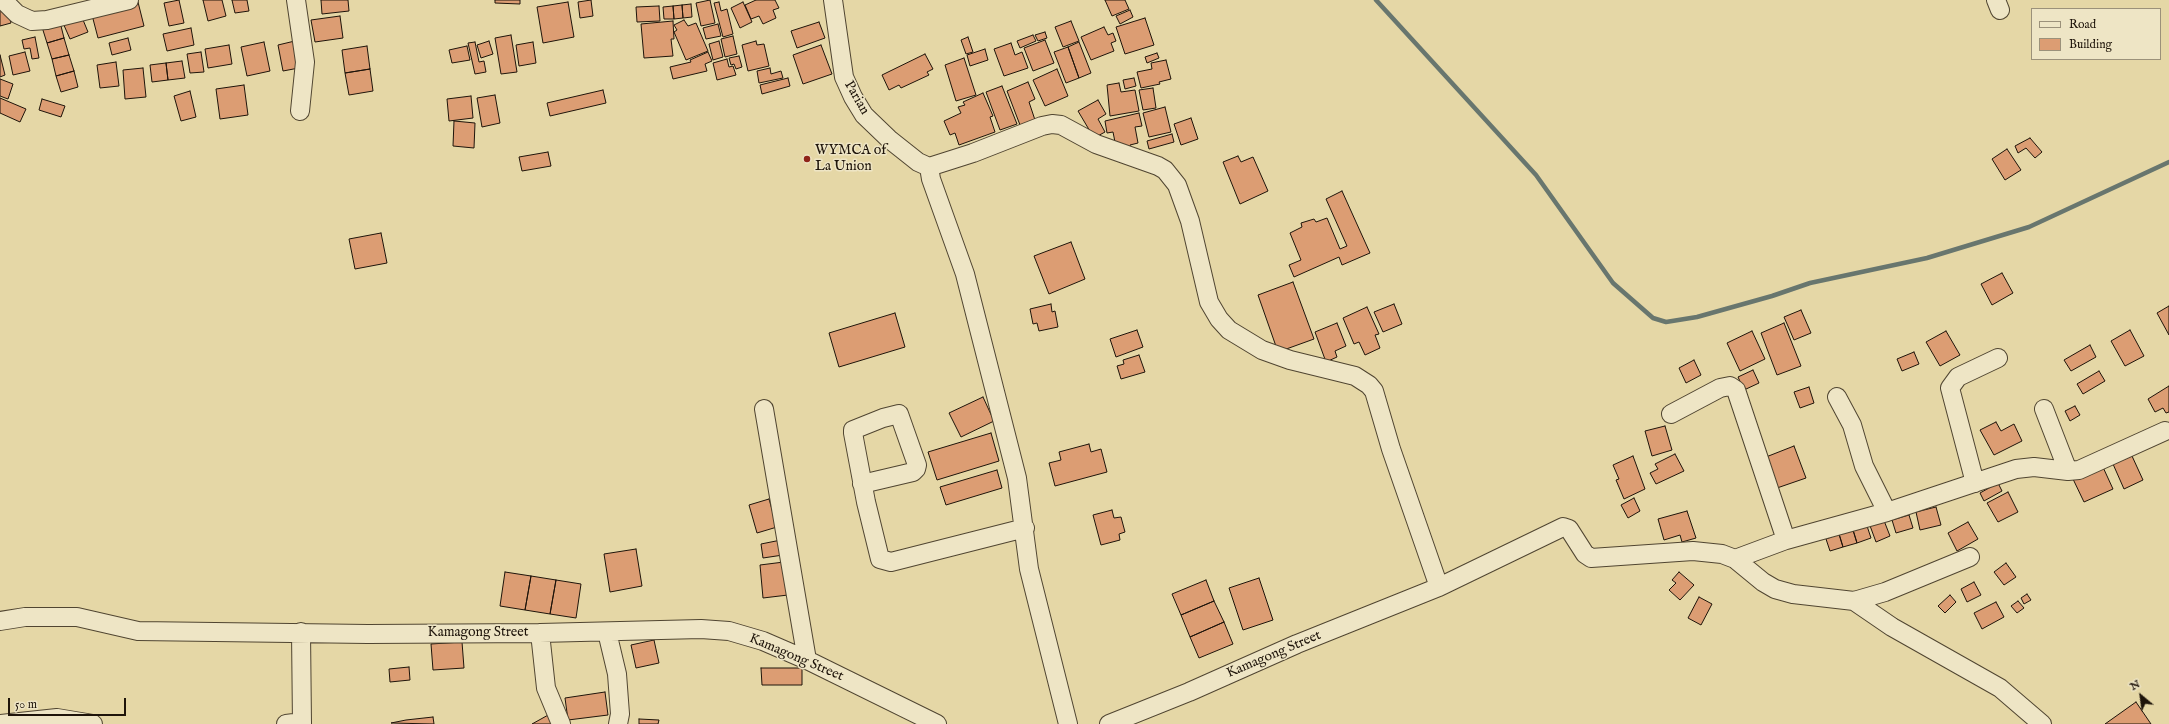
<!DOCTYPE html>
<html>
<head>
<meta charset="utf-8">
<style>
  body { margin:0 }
  #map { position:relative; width:2169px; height:724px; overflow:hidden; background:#e5d7a6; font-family:"IM FELL English",serif }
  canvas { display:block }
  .legend { position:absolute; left:2031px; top:8px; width:130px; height:52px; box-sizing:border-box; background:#eee5c5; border:1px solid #9b917a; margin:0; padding:5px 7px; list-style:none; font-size:12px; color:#1e140a }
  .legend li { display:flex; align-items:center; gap:8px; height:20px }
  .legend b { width:20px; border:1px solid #9b917a }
  .north { position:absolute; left:2121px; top:676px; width:40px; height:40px; -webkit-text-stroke:3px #eee5c5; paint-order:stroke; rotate:331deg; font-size:11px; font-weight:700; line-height:16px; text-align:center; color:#1e140a }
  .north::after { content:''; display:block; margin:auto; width:14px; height:18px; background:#1e140a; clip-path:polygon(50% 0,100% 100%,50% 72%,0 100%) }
  .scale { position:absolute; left:8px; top:698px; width:118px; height:18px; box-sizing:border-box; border:2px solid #1e140a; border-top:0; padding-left:5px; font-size:12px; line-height:14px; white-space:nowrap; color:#1e140a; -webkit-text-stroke:3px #eee5c5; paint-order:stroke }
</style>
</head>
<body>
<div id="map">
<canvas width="2169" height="724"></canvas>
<ul class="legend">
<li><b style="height:5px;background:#eee5c5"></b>Road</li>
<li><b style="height:11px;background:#dc9d73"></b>Building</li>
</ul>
<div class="north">N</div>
<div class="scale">50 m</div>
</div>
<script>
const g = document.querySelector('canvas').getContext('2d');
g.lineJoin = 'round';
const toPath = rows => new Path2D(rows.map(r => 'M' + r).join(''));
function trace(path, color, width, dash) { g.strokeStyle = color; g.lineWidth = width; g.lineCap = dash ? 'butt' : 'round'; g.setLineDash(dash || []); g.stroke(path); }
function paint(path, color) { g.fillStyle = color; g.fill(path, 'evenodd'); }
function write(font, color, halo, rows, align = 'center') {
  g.font = font + ' "IM FELL English",serif'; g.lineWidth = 3; g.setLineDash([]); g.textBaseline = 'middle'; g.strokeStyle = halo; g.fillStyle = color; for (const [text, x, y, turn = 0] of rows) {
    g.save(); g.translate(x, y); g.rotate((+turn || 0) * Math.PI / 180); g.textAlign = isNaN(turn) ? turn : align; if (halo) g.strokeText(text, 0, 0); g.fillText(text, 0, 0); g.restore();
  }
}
trace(toPath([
  [1376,0,1536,175,1613,283,1653,318,1666,322,1697,317,1772,296,1810,283,1927,258,2029,227,2169,162]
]), '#68766e', 4.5);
const building = toPath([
  [179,0,184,23,169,26,164,3,179,0],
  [203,0,222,0,226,16,208,21,203,0],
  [232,0,247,0,249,11,235,13,232,0],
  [321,0,348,0,349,11,322,14,321,0],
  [495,0,520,0,520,4,495,3,495,0],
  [591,0,593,16,580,18,578,2,591,0],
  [710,0,715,23,701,26,696,3,710,0],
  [756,0,775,0,779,8,773,10,776,18,763,24,759,16,751,19,745,5,756,0],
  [1105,0,1125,0,1129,9,1112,16,1105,0],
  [138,2,144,26,98,38,92,15,138,2],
  [568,2,574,37,543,43,537,7,568,2],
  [719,2,721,11,727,9,733,34,723,37,714,3,719,2],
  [743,2,752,22,740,28,731,8,743,2],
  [691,4,692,17,683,18,682,5,691,4],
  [682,5,683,18,674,19,673,6,682,5],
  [7,6,11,23,0,26,0,7,7,6],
  [659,6,660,21,637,22,636,7,659,6],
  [673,6,674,19,664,19,663,7,673,6],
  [1130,10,1133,17,1120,24,1116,16,1130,10],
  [81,15,88,32,70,39,63,23,81,15],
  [340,16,343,38,315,42,311,20,340,16],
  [1145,18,1154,45,1125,54,1116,27,1145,18],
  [684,20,688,26,696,23,708,51,686,60,674,32,677,30,674,25,684,20],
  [673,21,674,39,671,39,673,56,644,58,641,24,673,21],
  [1071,21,1079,41,1063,47,1055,27,1071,21],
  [60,22,64,38,47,43,42,27,60,22],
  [819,22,825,38,797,48,791,31,819,22],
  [718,24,721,36,706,39,703,28,718,24],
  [1104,27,1108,35,1113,33,1116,41,1111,43,1114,51,1091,60,1081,37,1104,27],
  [191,28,194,45,167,51,163,34,191,28],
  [1045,32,1047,38,1038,41,1035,35,1045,32],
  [511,35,517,72,501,74,495,38,511,35],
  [1033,35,1036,41,1020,48,1017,41,1033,35],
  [733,36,737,54,725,57,721,39,733,36],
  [35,37,39,58,32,59,30,48,24,49,22,40,35,37],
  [968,37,973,52,966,54,961,40,968,37],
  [64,38,69,55,52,59,47,43,64,38],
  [128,38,131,50,112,55,109,43,128,38],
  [299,40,304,67,283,71,278,45,299,40],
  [1045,40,1054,63,1033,71,1024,48,1045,40],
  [489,41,493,54,481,58,477,45,489,41],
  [719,41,723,57,713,60,709,44,719,41],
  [756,41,757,45,764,44,769,66,748,71,742,45,756,41],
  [264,42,270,71,247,76,241,47,264,42],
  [475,42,479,62,484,61,486,72,475,74,468,43,475,42],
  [533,42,536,63,519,66,516,45,533,42],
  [1079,42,1091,73,1079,78,1068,47,1079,42],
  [1011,43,1015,55,1022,52,1028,68,1004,76,994,49,1011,43],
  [229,45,232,64,208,68,205,49,229,45],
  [821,45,832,74,803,84,793,55,821,45],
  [367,46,370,69,345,73,342,50,367,46],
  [467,46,470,60,452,63,449,50,467,46],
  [1068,47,1079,78,1066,83,1054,52,1068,47],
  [985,49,988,60,970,66,967,55,985,49],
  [25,52,30,71,13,75,9,56,25,52],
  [201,52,204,72,190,73,187,54,201,52],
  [708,52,712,61,705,64,707,71,673,79,670,67,691,62,690,60,708,52],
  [1157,53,1159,58,1147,63,1145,57,1157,53],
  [925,54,933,69,927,72,929,75,901,88,899,85,889,90,882,75,925,54],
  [0,55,5,75,0,77,0,55],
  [69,55,74,71,56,76,52,59,69,55],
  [739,56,742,67,736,69,734,64,731,65,729,58,739,56],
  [964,58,976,95,956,101,945,65,964,58],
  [727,59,729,67,733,66,736,75,717,80,713,63,727,59],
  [1166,60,1171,79,1159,82,1160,84,1141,88,1137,72,1152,69,1151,63,1166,60],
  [182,61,185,78,168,80,166,63,182,61],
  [116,62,119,86,100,88,97,65,116,62],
  [166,63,168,80,152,82,150,65,166,63],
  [143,68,146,97,125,99,123,70,143,68],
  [770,68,771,74,781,71,783,78,759,83,757,71,770,68],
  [370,69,373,91,349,95,345,73,370,69],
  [1057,69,1068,96,1045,106,1033,80,1057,69],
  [74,71,78,87,61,92,56,76,74,71],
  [788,78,790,86,762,94,760,85,788,78],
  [1134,78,1136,86,1125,89,1123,80,1134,78],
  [0,79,13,84,8,99,0,96,0,79],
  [1028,82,1035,99,1029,102,1035,120,1020,125,1007,91,1028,82],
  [1119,83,1121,92,1135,90,1139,111,1110,116,1107,85,1119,83],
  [244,85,248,115,220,119,216,89,244,85],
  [1002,86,1017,124,1000,130,986,92,1002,86],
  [1153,88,1156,108,1143,110,1139,90,1153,88],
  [603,90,606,103,550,116,547,103,603,90],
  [190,91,196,117,181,121,174,96,190,91],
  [983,93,993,116,990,117,995,132,959,145,955,133,950,135,944,121,961,113,958,107,965,105,963,102,983,93],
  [495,95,500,123,482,127,477,98,495,95],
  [471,96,473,118,449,121,447,99,471,96],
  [0,98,26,109,20,122,0,113,0,98],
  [42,99,65,106,61,117,39,110,42,99],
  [1098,100,1106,114,1098,119,1105,132,1094,138,1078,111,1098,100],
  [1165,107,1171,132,1149,137,1143,113,1165,107],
  [1139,113,1142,126,1135,127,1138,143,1130,145,1131,149,1117,152,1113,132,1107,133,1105,121,1139,113],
  [1191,118,1198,139,1181,145,1174,124,1191,118],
  [454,121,475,123,474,148,453,146,454,121],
  [1172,134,1174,142,1149,149,1147,141,1172,134],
  [2030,138,2042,152,2035,158,2026,148,2018,153,2015,146,2030,138],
  [2007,149,2021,170,2005,180,1992,159,2007,149],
  [548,152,551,166,522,171,519,157,548,152],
  [1238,156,1241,162,1253,157,1268,191,1240,204,1223,162,1238,156],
  [1342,191,1370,253,1342,265,1339,257,1294,277,1289,265,1301,260,1290,233,1302,227,1301,223,1314,219,1316,222,1327,218,1340,249,1347,246,1326,199,1342,191],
  [381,233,387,263,355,269,349,239,381,233],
  [1071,242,1085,279,1049,294,1034,256,1071,242],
  [2002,273,2013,293,1992,305,1981,284,2002,273],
  [1293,282,1314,339,1278,352,1258,295,1293,282],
  [1051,304,1052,312,1055,311,1058,327,1039,331,1037,323,1033,324,1030,309,1051,304],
  [1394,304,1402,324,1383,332,1374,312,1394,304],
  [2169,306,2169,335,2157,313,2169,306],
  [1367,307,1379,334,1375,335,1380,348,1365,355,1359,342,1354,344,1343,318,1367,307],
  [1801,310,1811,333,1794,340,1784,317,1801,310],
  [895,313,905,347,839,367,829,333,895,313],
  [1337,323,1346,346,1335,351,1337,357,1326,362,1315,332,1337,323],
  [1784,323,1801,366,1777,375,1761,333,1784,323],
  [1137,330,1143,347,1116,357,1110,339,1137,330],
  [2130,330,2144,356,2125,366,2111,341,2130,330],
  [1752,331,1765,359,1740,371,1727,343,1752,331],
  [1946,331,1960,355,1940,366,1926,342,1946,331],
  [2090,345,2096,357,2071,371,2064,360,2090,345],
  [1914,352,1919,364,1902,371,1897,359,1914,352],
  [1139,355,1145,372,1121,379,1117,366,1124,364,1123,360,1139,355],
  [1694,360,1701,375,1686,383,1679,368,1694,360],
  [1753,370,1759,383,1744,390,1738,377,1753,370],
  [2099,371,2105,381,2083,394,2077,384,2099,371],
  [2169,386,2169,412,2166,413,2163,408,2155,412,2148,399,2169,386],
  [1809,387,1814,403,1800,408,1794,392,1809,387],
  [983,397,994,421,961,437,949,413,983,397],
  [2075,406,2080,415,2070,421,2065,411,2075,406],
  [1996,422,2001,431,2014,424,2022,441,1994,455,1980,430,1996,422],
  [1665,426,1672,450,1652,456,1645,431,1665,426],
  [991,433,999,461,937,480,928,452,991,433],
  [1089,444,1091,452,1101,449,1107,472,1055,486,1049,463,1061,460,1059,452,1089,444],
  [1794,446,1806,478,1777,488,1766,457,1794,446],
  [1675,454,1684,471,1656,484,1650,473,1658,469,1655,464,1675,454],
  [1633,456,1645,489,1624,499,1616,480,1619,479,1613,465,1633,456],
  [2132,456,2143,480,2124,489,2113,464,2132,456],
  [2102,465,2113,489,2084,502,2073,479,2102,465],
  [997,470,1002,488,946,505,940,487,997,470],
  [1998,483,2002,491,1984,501,1980,493,1998,483],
  [2008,492,2018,512,1998,522,1987,503,2008,492],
  [1634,498,1640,511,1628,518,1621,505,1634,498],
  [769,499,777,527,757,533,749,505,769,499],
  [1936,507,1941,525,1920,530,1916,512,1936,507],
  [1112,510,1114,518,1121,517,1125,532,1119,534,1120,540,1101,545,1093,515,1112,510],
  [1687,511,1696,538,1682,542,1680,535,1664,540,1658,519,1687,511],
  [1909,515,1913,528,1896,533,1892,520,1909,515],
  [1883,518,1890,536,1876,542,1869,523,1883,518],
  [1968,522,1978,539,1957,551,1948,533,1968,522],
  [1867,526,1871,538,1857,543,1853,530,1867,526],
  [1853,530,1857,543,1843,547,1839,534,1853,530],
  [1839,534,1843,547,1830,551,1826,539,1839,534],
  [781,540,783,555,763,558,761,544,781,540],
  [636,549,642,586,610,592,604,554,636,549],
  [784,562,788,595,763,598,760,565,784,562],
  [2006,563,2016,577,2004,585,1994,572,2006,563],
  [505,572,531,576,525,610,500,606,505,572],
  [1679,572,1694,585,1680,600,1669,590,1676,583,1672,580,1679,572],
  [531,576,556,580,550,614,525,610,531,576],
  [1259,578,1273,620,1243,630,1229,588,1259,578],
  [556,580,581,584,576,618,550,614,556,580],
  [1206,580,1214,601,1181,615,1172,594,1206,580],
  [1974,582,1981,595,1967,602,1961,589,1974,582],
  [2027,594,2031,600,2024,604,2021,598,2027,594],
  [1950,595,1956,602,1945,613,1938,606,1950,595],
  [1699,597,1712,604,1701,625,1688,618,1699,597],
  [1214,601,1224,622,1190,637,1181,615,1214,601],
  [2018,601,2024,608,2017,613,2011,606,2018,601],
  [1996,602,2004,617,1982,629,1974,613,1996,602],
  [1224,622,1233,644,1199,658,1190,637,1224,622],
  [654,640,659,663,636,668,631,645,654,640],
  [462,642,464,668,433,670,431,644,462,642],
  [409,667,410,680,390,682,389,669,409,667],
  [761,668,802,668,802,685,762,685,761,668],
  [605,692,608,715,568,720,565,698,605,692],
  [2136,702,2151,724,2105,724,2136,702],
  [550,714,555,724,532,724,550,714],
  [433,717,434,724,391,723,406,720,433,717],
  [639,719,659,720,658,724,639,724,639,719]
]);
paint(building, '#dc9d73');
trace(building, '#1e140a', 1);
const minor = toPath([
  [3,0,17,14,32,21,47,20,129,0],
  [296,0,305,62,300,111],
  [833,0,844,77,853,97,864,115,889,139,918,162,929,167],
  [1996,0,2000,10],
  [929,167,973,153,1042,126,1052,124,1061,125,1096,144,1158,166,1165,170,1177,185,1190,221,1209,302,1219,319,1229,330,1262,350,1290,360,1355,376,1369,385,1374,391,1391,449,1439,587,1563,527,1569,529,1585,554,1591,558,1693,551,1722,554,1735,559,1763,582,1775,589,1793,594,1854,601,1885,592,1970,557],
  [929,167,931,179,965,274,1017,478,1029,569,1068,724],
  [1837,397,1852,425,1864,466,1887,512],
  [764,409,807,660],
  [2044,409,2068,471],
  [1671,414,1720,388,1730,386,1736,390,1786,540],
  [1975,483,1950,388,1958,377,1998,358],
  [862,484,913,472,916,469,917,465,899,414,883,418,853,430,853,433,866,502,880,559,891,562,1025,528],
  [1735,559,1786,540,1887,512,2016,469,2034,467,2068,471,2079,470,2165,431],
  [1854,601,1892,627,2000,688,2042,724],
  [0,621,25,617,77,617,138,631,368,634,540,633,701,629,729,631,763,641,807,660,937,724],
  [301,632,302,724],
  [607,632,617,674,620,714,618,724],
  [540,633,546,688,561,724],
  [0,724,57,718,93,724],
  [286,724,302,722],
  [1109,724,1189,692,1297,644,1439,587]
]);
trace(minor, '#504531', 20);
trace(minor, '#eee5c5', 18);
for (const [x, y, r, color] of [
  [807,159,4,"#8f2418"]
]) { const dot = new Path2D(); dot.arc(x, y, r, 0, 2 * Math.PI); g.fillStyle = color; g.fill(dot); trace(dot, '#eee5c5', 1.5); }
write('14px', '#1e140a', '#eee5c5', [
  ["Parian",856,98,60],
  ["Kamagong Street",478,633],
  ["Kamagong Street",1274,655,-23],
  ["Kamagong Street",796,658,23]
]);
write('14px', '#1e140a', '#eee5c5', [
  ["WYMCA of",815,151],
  ["La Union",815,167]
], 'left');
</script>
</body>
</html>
